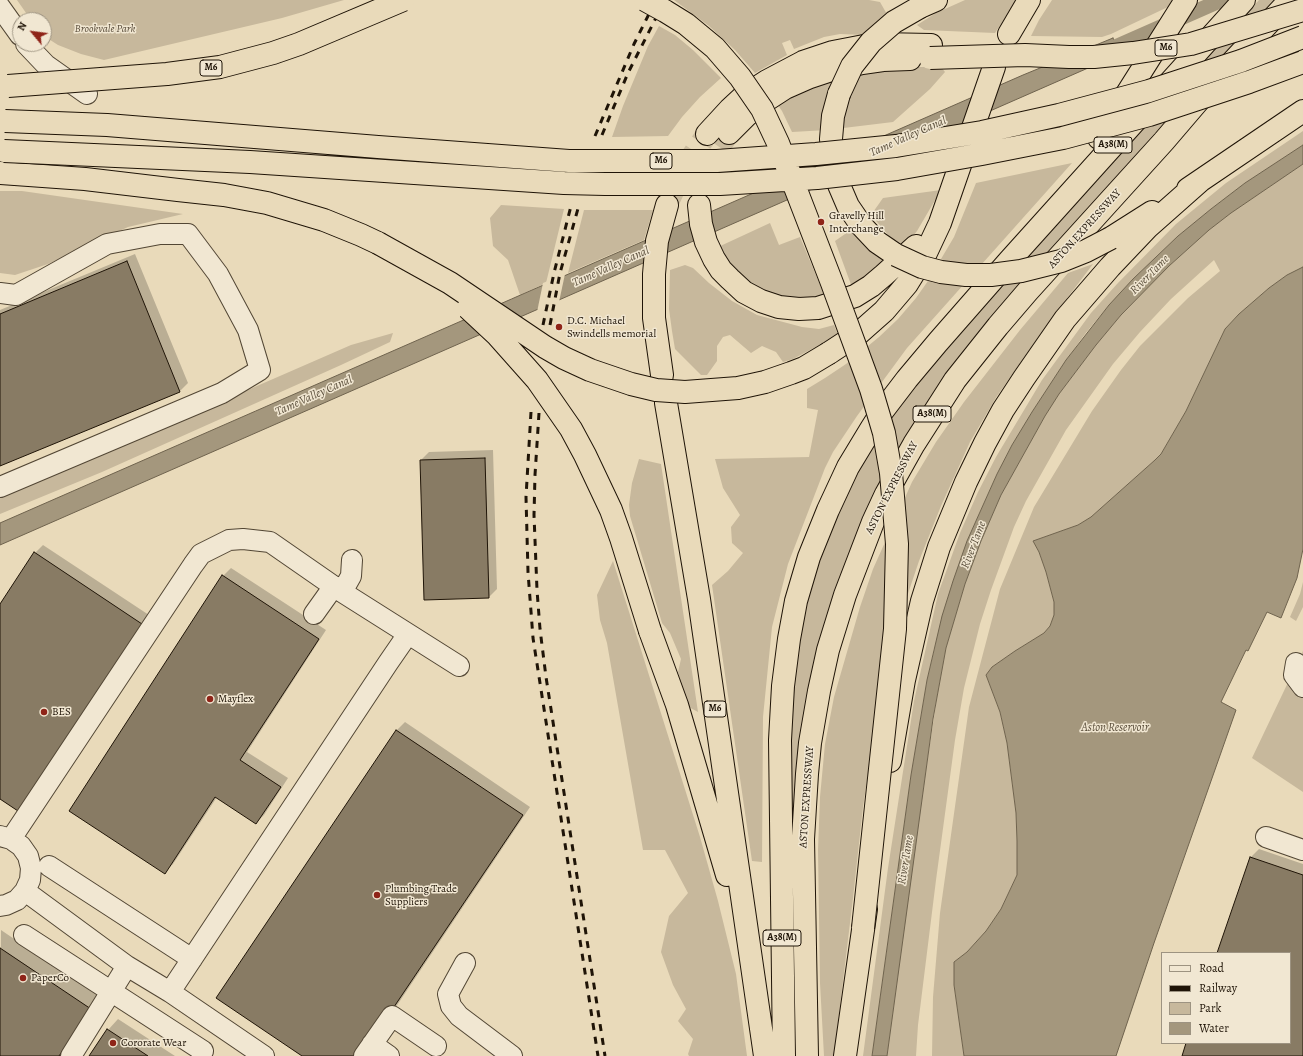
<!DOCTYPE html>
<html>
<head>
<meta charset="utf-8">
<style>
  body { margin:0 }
  #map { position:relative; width:1303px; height:1056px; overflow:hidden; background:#e9daba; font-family:Alegreya,serif }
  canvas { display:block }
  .legend { position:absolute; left:1161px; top:952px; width:130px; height:92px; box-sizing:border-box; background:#f1e7d2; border:1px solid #9d9381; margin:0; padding:5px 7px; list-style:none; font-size:12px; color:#1f1407 }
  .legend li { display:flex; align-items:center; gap:8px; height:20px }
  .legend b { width:20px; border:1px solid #9d9381 }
  .north { position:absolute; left:12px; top:12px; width:40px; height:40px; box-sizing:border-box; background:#f1e7d2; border:1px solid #9d9381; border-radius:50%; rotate:299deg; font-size:11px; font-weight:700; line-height:16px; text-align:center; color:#1f1407 }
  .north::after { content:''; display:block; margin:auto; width:14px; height:18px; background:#8f2418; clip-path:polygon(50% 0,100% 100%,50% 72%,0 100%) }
</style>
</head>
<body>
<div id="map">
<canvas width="1303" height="1056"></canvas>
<ul class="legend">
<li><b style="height:5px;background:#f1e7d2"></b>Road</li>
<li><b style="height:5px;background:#1f1407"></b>Railway</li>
<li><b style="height:11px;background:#c7b89c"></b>Park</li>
<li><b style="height:11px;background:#a4977d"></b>Water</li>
</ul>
<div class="north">N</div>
</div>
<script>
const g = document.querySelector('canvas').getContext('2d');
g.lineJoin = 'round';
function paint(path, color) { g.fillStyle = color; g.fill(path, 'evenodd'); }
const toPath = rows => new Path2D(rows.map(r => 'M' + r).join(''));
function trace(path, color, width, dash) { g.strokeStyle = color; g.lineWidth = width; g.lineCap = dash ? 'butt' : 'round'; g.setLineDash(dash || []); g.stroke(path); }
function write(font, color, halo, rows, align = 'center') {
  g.font = font + ' Alegreya,serif'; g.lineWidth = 3; g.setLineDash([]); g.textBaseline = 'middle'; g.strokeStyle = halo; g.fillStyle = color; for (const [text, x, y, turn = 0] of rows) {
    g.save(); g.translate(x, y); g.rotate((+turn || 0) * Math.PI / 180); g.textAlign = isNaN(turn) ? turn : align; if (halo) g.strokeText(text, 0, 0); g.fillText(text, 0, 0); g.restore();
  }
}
paint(toPath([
  [17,0,344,0,282,18,104,60,81,54,58,45,44,36,44,20,31,20],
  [674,0,869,0,880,2,888,16,865,35,840,34,824,37,794,49,790,40,782,43,787,55,755,73,735,50,709,26],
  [965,0,1017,0,995,33,924,30,917,25,936,13],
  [1052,0,1173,0,1170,6,1111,34,1102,37,1031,36,1039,20],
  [1259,0,1275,0,1146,143,1018,288,866,516,794,835,790,840,790,762,794,679,800,632,813,580,824,547,841,503,874,439,948,343,1121,150],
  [659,26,675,35,693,50,721,78,700,97,682,117,668,136,612,137,623,106,648,46],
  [907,67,941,67,945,72,930,89,893,122,827,130,792,132,782,111,775,101,821,80],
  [1303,131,1303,145,1245,183,1211,209,1178,236,1133,279,1109,305,1085,334,1062,366,1032,412,1012,445,997,474,967,541,934,649,927,680,911,775,872,1056,863,1056,888,868,914,701,938,594,960,533,978,492,996,457,1042,380,1091,313,1117,284,1176,224,1226,183],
  [1072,163,907,348,857,416,833,452,825,468,788,564,772,627,763,717,762,862,752,861,712,585,728,571,743,553,732,543,731,527,740,515,723,488,715,459,809,457,818,410,807,408,807,389,825,378,846,364,879,337,898,319,916,298,928,281,954,237,976,183],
  [1303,164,1303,267,1287,275,1269,288,1239,314,1225,329,1186,411,1161,454,1155,460,1091,517,1078,525,1033,541,1039,552,1046,572,1054,602,1054,616,1050,626,1044,633,1015,651,992,667,986,675,1000,712,1007,743,1016,813,1017,841,1017,875,1001,909,986,931,967,952,954,962,954,985,964,1056,932,1056,933,997,940,913,969,707,1000,589,1034,507,1092,411,1121,370,1140,346,1188,298,1220,271,1214,260,1171,299,1140,332,1113,364,1066,430,1026,501,1014,527,991,590,980,624,964,688,955,740,936,880,918,1025,916,1056,887,1056,915,843,939,684,946,648,965,584,981,541,1001,495,1045,416,1059,394,1096,345,1121,315,1169,266,1209,230,1231,213],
  [941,190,917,231,905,246,890,237,871,215,883,198],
  [0,191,22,191,183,214,128,227,48,264,15,275,0,273],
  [501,205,564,209,546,283,520,295,508,260,493,246,490,218],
  [584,210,653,210,644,240,568,273],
  [770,223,779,245,800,237,826,299,786,301,746,283,716,248],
  [855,227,888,262,853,290,835,241],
  [1093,264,1052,318,997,396,970,442,941,506,919,561,884,665,863,807,853,898,834,1056,824,1056,820,983,818,850,820,797,825,744,834,697,860,607,873,569,912,482,936,442,964,402,1020,330,1068,273],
  [685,265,693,268,709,283,732,301,757,315,802,327,819,329,834,325,838,335,793,359,783,362,776,352,762,346,751,353,730,335,723,337,717,346,717,361,707,375,701,375,675,349,672,331,669,309,670,270],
  [393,333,390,342,341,365,102,472,0,514,0,498,351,345],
  [639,459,661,464,698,712,687,706,678,672,681,659,670,633,662,623,630,516,629,505,632,483],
  [613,561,700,837,718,901,736,974,747,1056,689,1056,688,1054,693,1039,678,1021,686,1009,673,985,661,952,669,916,688,893,665,850,643,850,607,643,600,620,597,595],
  [1303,582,1303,607,1296,621,1290,617,1300,594],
  [1303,651,1303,792,1252,758]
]), '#c7b89c');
const water = toPath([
  [1113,38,1120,54,0,545,0,523,1023,75,1113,38],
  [1303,145,1303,164,1231,213,1209,230,1169,266,1121,315,1096,345,1059,394,1045,416,1001,495,981,541,965,584,946,648,933,719,887,1056,872,1056,911,775,927,680,942,616,953,581,967,541,997,474,1012,445,1032,412,1066,360,1109,305,1133,279,1178,236,1211,209,1245,183,1303,145],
  [1303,267,1303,549,1297,578,1281,618,1267,612,1248,651,1246,650,1221,702,1236,710,1154,943,1116,1056,964,1056,954,985,954,962,967,952,986,931,1001,909,1017,875,1017,841,1016,813,1007,743,1000,712,986,675,992,667,1015,651,1044,633,1050,626,1054,615,1054,602,1046,572,1039,552,1033,541,1078,525,1091,517,1155,460,1161,454,1186,411,1225,329,1239,314,1269,288,1287,275,1303,267]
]);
paint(water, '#a4977d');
trace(water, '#6f634e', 1);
paint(toPath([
  [565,274,559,302,537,312,543,283]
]), '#e9daba');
paint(toPath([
  [135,254,188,383,180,391,0,465,0,310],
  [493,450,497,589,489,597,421,460,429,452],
  [43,545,152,617,0,798,0,606,35,553],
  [231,568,326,630,247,752,288,778,264,815,256,823,217,797,173,864,165,872,223,576],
  [405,722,530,807,363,1056,304,1056,397,730],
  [1259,849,1303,864,1303,1056,1183,1056,1187,1043,1290,1043,1290,953,1218,953,1251,857],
  [1,930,101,998,61,1056,0,1056],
  [118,1019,175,1056,91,1056,108,1030]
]), '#0003');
trace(toPath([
  [1106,51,1222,0]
]), '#a4977d', 15);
const building = toPath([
  [127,261,180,392,0,466,0,314,127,261],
  [485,458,489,598,424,600,420,460,485,458],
  [34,552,145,626,21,813,0,799,0,604,34,552],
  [222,575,319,639,240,760,281,787,256,824,215,797,165,874,69,811,222,575],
  [396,730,523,815,361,1056,302,1056,216,998,396,730],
  [1250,857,1303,875,1303,1056,1182,1056,1186,1043,1290,1043,1290,953,1217,953,1250,857],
  [0,948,91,1009,59,1056,0,1056,0,948],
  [107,1029,148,1056,89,1056,107,1029]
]);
paint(building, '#887b64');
trace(building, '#1f1407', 1);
trace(toPath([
  [704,176,709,162,729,133],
  [669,200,684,168,707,134]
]), '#cbbc9f', 22, [22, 11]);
const minor = toPath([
  [0,7,20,35],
  [26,44,46,65,87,94],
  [0,293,16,295,107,244,160,234,188,234,218,274,248,330,260,370,222,393,0,487],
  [342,592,351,576,352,560],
  [314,614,334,586],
  [1296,663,1294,675,1303,687],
  [0,836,11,839,21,846,28,856,31,868,30,880,25,891,17,900,6,905,0,906],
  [1266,837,1303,850],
  [11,839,193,565,201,554,229,540,243,539,270,542,342,592,459,666],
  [49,866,192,959],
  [25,891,127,966,170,992,264,1056],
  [24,935,203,1051],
  [465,963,448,994,451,1006,459,1016,512,1056],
  [170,992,388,663,408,634],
  [372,1044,389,1056],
  [71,1056,127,966],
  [364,1056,392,1016,436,1046]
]);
const highway = toPath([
  [920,7,936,0],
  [1009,34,1029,0],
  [839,94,833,116,831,139,833,162,839,185,848,206,861,225,877,242,896,255],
  [729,133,747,115,765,101,785,88,810,77,828,71,862,63,883,60,910,59],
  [707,134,730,109,744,96,767,81,803,62,833,52,864,46,880,44,931,45],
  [1099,138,1186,0],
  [0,173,85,179,178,190,224,195,267,203,324,220,361,235,378,243],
  [1188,189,1303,111],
  [699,205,701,224,706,242,714,259,721,270,730,279,744,292,761,301,779,307,799,309,818,308,855,296,871,286,884,275,916,246],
  [1111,238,1152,212],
  [829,353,858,334,884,311,907,284,925,255,940,223,994,67],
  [662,375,654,318,654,274,657,241,667,205],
  [666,403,699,599,765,1056],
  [650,631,677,705,727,875],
  [890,761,904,680,922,601,939,547,966,482,985,443,1003,410,1024,378,1065,319,1110,267,1148,227,1200,181],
  [784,1056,780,740,783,686,789,639,796,601,809,557,828,510,848,467,871,429,881,413,907,379,938,342,1009,261,1244,0],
  [807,1056,803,839,807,774,810,743,819,691,828,650,845,595,873,522,886,494,914,444,955,380,998,326,1028,291,1164,141,1223,72,1290,0],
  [845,1056,866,909]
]);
trace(minor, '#524634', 22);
trace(highway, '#1f1407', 24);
trace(minor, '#f1e7d2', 20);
trace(highway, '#e9daba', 22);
trace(toPath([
  [602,135,628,73,665,0],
  [595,136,634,44,656,0],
  [543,325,554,273,571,206],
  [550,325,560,273,579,205],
  [531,412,526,497,528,572,533,638,598,1056],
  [539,413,535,475,534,515,537,590,540,629,546,677,605,1056]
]), '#1f1407', 3, [7, 7]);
const highwayBridge = toPath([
  [645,0,665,11,686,24,715,48,740,77,762,109,778,143,832,283,871,389,884,433,891,473,897,544,895,629,863,928],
  [930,58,1025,55,1069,57,1094,57,1133,53,1191,44,1303,10],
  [8,86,167,74,220,67,273,53,299,44,403,0],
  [839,94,852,66,871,42,894,22,920,7],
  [5,121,107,125,378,147,569,161,717,161,816,154,896,146,982,132,1059,115,1149,91,1241,61,1303,37],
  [4,151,250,162,564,183,605,184,720,184,817,178,897,169,982,154,1063,138,1149,115,1249,82,1303,62],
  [378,243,450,283,545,347,564,358,590,370,631,384,656,390,685,392,738,388,765,382,791,373,804,368,829,353],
  [896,255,922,267,941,272,966,275,991,275,1021,271,1061,261,1086,251,1111,238],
  [468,308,497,335,537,380,571,429,585,455,611,510,621,538,650,631]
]);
trace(highwayBridge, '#1f1407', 24, []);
trace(highwayBridge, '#e9daba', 22);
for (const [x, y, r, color] of [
  [821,222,4,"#8f2418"],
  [559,327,4,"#8f2418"],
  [210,699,4,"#8f2418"],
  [44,712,4,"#8f2418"],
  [377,895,4,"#8f2418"],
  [23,978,4,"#8f2418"],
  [113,1043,4,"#8f2418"]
]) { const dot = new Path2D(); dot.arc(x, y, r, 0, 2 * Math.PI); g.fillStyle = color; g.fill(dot); trace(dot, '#f1e7d2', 1.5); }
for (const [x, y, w] of [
  [1166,48,22],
  [211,68,22],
  [1113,145,38],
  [661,161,22],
  [932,414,38],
  [715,709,22],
  [782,938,38]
]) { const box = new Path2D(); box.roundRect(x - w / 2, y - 8, w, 16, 3); g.fillStyle = '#f1e7d2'; g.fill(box); trace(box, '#1f1407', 1); }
write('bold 10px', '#1f1407', null, [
  ["M6",1166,48],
  ["M6",211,68],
  ["A38(M)",1113,145],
  ["M6",661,161],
  ["A38(M)",932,414],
  ["M6",715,709],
  ["A38(M)",782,938]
]);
write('italic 11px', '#5a4d3b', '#f1e7d2', [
  ["Brookvale Park",105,29]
]);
write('11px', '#1f1407', '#f1e7d2', [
  ["Gravelly Hill",829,216],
  ["Interchange",829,229],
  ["D.C. Michael",567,321],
  ["Swindells memorial",567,334],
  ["Mayflex",218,699],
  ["BES",52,712],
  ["Plumbing Trade",385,889],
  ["Suppliers",385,902],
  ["PaperCo",31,978],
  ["Cororate Wear",121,1043]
], 'left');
write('11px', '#1f1407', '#f1e7d2', [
  ["ASTON EXPRESSWAY",1085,229,-48],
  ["ASTON EXPRESSWAY",892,488,-63],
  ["ASTON EXPRESSWAY",807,797,-86]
]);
write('italic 12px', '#5b4f3c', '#f1e7d2', [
  ["Tame Valley Canal",908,137,-24],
  ["Tame Valley Canal",611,267,-24],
  ["River Tame",1150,275,-45],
  ["Tame Valley Canal",314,396,-24],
  ["River Tame",974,545,-69],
  ["Aston Reservoir",1115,728],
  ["River Tame",906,860,-81]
]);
</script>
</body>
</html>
